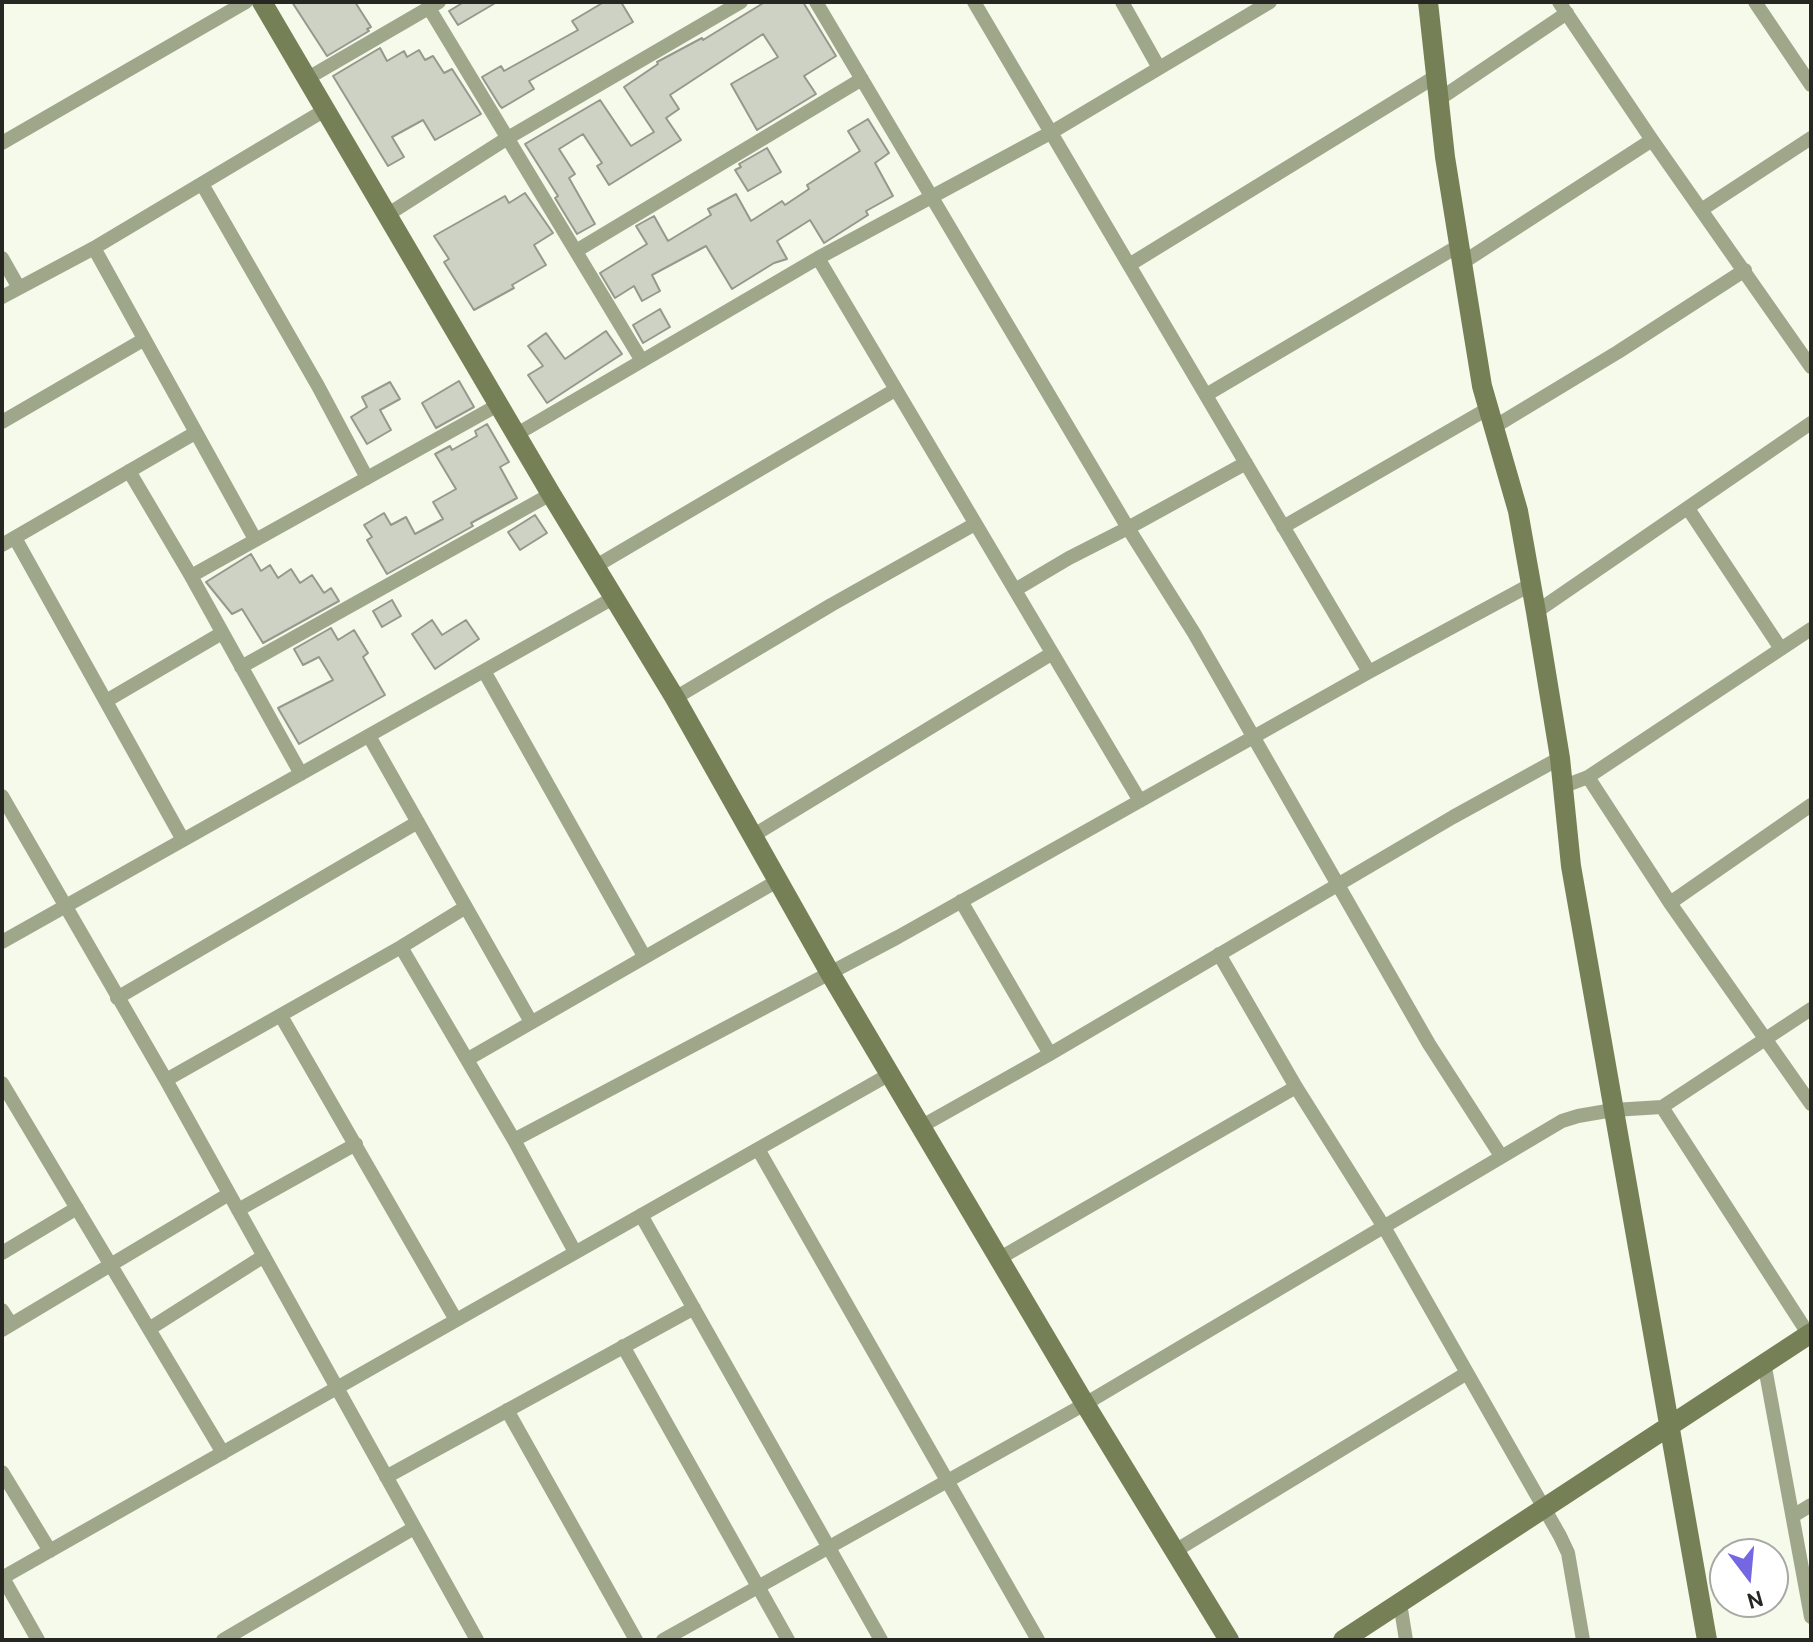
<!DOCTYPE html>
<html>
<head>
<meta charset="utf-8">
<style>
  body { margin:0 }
  #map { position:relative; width:1813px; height:1642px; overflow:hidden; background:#f5faeb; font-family:Cabin,sans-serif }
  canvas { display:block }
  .frame { position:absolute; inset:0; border:4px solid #262722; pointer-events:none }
  .north { position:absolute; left:1709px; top:1538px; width:80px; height:80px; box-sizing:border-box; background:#fff; border:2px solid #a8a9a7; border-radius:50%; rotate:164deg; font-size:22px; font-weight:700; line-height:32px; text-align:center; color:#262722 }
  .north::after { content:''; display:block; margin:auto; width:28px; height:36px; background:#7567e2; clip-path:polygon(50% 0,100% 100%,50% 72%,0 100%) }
</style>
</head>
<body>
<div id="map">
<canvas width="1813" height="1642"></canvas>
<div class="frame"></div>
<div class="north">N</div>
</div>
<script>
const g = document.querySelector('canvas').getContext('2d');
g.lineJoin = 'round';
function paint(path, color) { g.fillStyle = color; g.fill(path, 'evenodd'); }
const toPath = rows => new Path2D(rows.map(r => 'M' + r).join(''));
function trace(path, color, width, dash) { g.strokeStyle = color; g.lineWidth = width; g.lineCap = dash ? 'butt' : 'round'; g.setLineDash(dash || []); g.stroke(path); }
const building = toPath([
  [292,2,355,2,371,27,367,29,369,31,327,56,292,2],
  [464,2,497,2,458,25,449,11,464,2],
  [604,2,621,2,633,22,529,81,534,89,502,108,500,106,482,77,501,66,504,71,578,30,572,21,604,2],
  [765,2,803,2,836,56,804,76,816,94,757,130,731,84,778,57,763,34,670,95,679,109,666,118,681,140,609,185,597,166,602,163,583,134,559,149,575,174,569,178,595,224,577,234,555,198,558,196,525,144,600,100,631,146,654,132,624,87,658,64,657,62,702,38,703,40,765,2],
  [380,48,387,61,404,51,407,57,419,50,425,60,433,56,444,73,452,69,481,114,435,140,423,120,392,137,404,157,388,166,333,76,380,48],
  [868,119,889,153,875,163,893,196,866,211,868,215,824,243,810,220,777,241,787,259,774,263,732,289,706,246,652,275,660,291,642,301,634,286,615,298,600,273,647,244,636,226,654,216,668,241,711,215,708,209,736,194,751,221,782,201,785,205,809,189,807,185,860,151,848,131,868,119],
  [767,148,781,172,748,191,735,170,741,167,739,164,767,148],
  [525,193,553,233,534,245,546,265,512,285,514,288,474,310,444,262,449,259,434,236,505,196,509,203,525,193],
  [660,309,670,327,643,343,633,325,660,309],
  [606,331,622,354,547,403,528,375,543,366,528,346,546,333,565,359,606,331],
  [459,381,474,407,436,428,422,403,459,381],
  [390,382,400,399,380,410,391,430,367,444,351,417,367,407,362,397,390,382],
  [487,424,509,462,500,467,517,498,471,523,473,526,387,574,367,540,372,537,364,525,384,513,391,525,406,517,415,534,443,519,433,502,456,489,435,454,450,446,452,450,477,436,475,431,487,424],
  [535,515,547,533,520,550,508,532,535,515],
  [251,554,261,571,270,565,278,578,291,569,300,583,312,575,324,593,331,588,339,601,263,643,242,609,232,614,206,582,251,554],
  [392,600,401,616,382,627,373,611,392,600],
  [432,620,442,635,466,620,479,639,435,669,412,634,432,620],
  [331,628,338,640,354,630,368,653,363,657,385,695,299,744,278,708,333,680,319,657,303,665,294,649,331,628]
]);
paint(building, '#ced2c4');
trace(building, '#95998c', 2);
trace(toPath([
  [816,2,1128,528,1194,633,1429,1044,1501,1156],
  [974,2,1369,672],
  [1122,2,1159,68],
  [1559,2,1652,140,1811,367],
  [1755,2,1811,85],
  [429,8,642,361],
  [308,78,439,2],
  [1441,98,1567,13],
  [2,143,246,2],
  [202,184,318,386,367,478],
  [1701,210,1811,138],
  [387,215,506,139,741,2],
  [94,248,255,539],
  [576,251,862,79],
  [2,258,19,288],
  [818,258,1140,801],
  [1462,263,1652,140],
  [1129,265,1438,75],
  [2,297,94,248,325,110],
  [1206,395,1460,245],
  [2,422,143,340],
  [1494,427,1618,352,1745,270],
  [517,434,818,258,1052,132,1270,2],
  [129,471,191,576,301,774],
  [1689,510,1781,649],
  [1283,527,1489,408],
  [15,538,183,840],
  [2,545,195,433],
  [596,566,895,390],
  [191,576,498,405],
  [1015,590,1069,558,1128,528,1246,463],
  [1536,612,1811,423],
  [241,667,551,494],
  [484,671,644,956],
  [675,698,831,605,975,524],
  [106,701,222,633],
  [369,736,531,1022],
  [1588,777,1670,903,1811,1104],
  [1562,787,1588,777,1811,629],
  [2,796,166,1080,477,1640],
  [754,835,1051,654],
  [961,901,1050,1054],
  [1670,903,1811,805],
  [2,942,615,597],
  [401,947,514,1140,575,1252],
  [1219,954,1296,1087,1384,1227,1560,1536,1568,1553,1583,1640],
  [117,998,418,822],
  [281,1016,456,1320],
  [468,1059,779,880],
  [166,1080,401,947,466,907],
  [2,1083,223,1453],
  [1662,1107,1809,1335],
  [922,1126,1050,1054,1453,817,1560,758],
  [514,1140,898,937,1369,672,1530,585],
  [758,1149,1038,1640],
  [238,1210,356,1144],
  [641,1215,881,1640],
  [2,1253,77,1208],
  [1000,1258,1296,1087],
  [2,1310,11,1324],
  [149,1329,264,1256],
  [2,1330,229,1194],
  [623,1346,788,1640],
  [1764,1362,1811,1617],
  [507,1410,636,1640],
  [2,1472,50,1551],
  [386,1477,694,1308],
  [1793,1516,1811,1505],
  [1175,1551,1467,1373],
  [2,1578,890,1074],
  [3,1578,38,1640],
  [1400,1603,1406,1640],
  [223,1640,414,1528],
  [663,1640,1085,1404,1562,1121,1578,1116,1613,1110,1662,1107,1811,1009]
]), '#9fa78b', 14);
trace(toPath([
  [262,2,551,494,675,698,830,973,1085,1404,1229,1640],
  [1428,2,1445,157,1468,300,1482,386,1518,511,1536,612,1560,758,1571,866,1707,1640],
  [1343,1640,1811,1333]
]), '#758057', 20);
</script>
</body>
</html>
